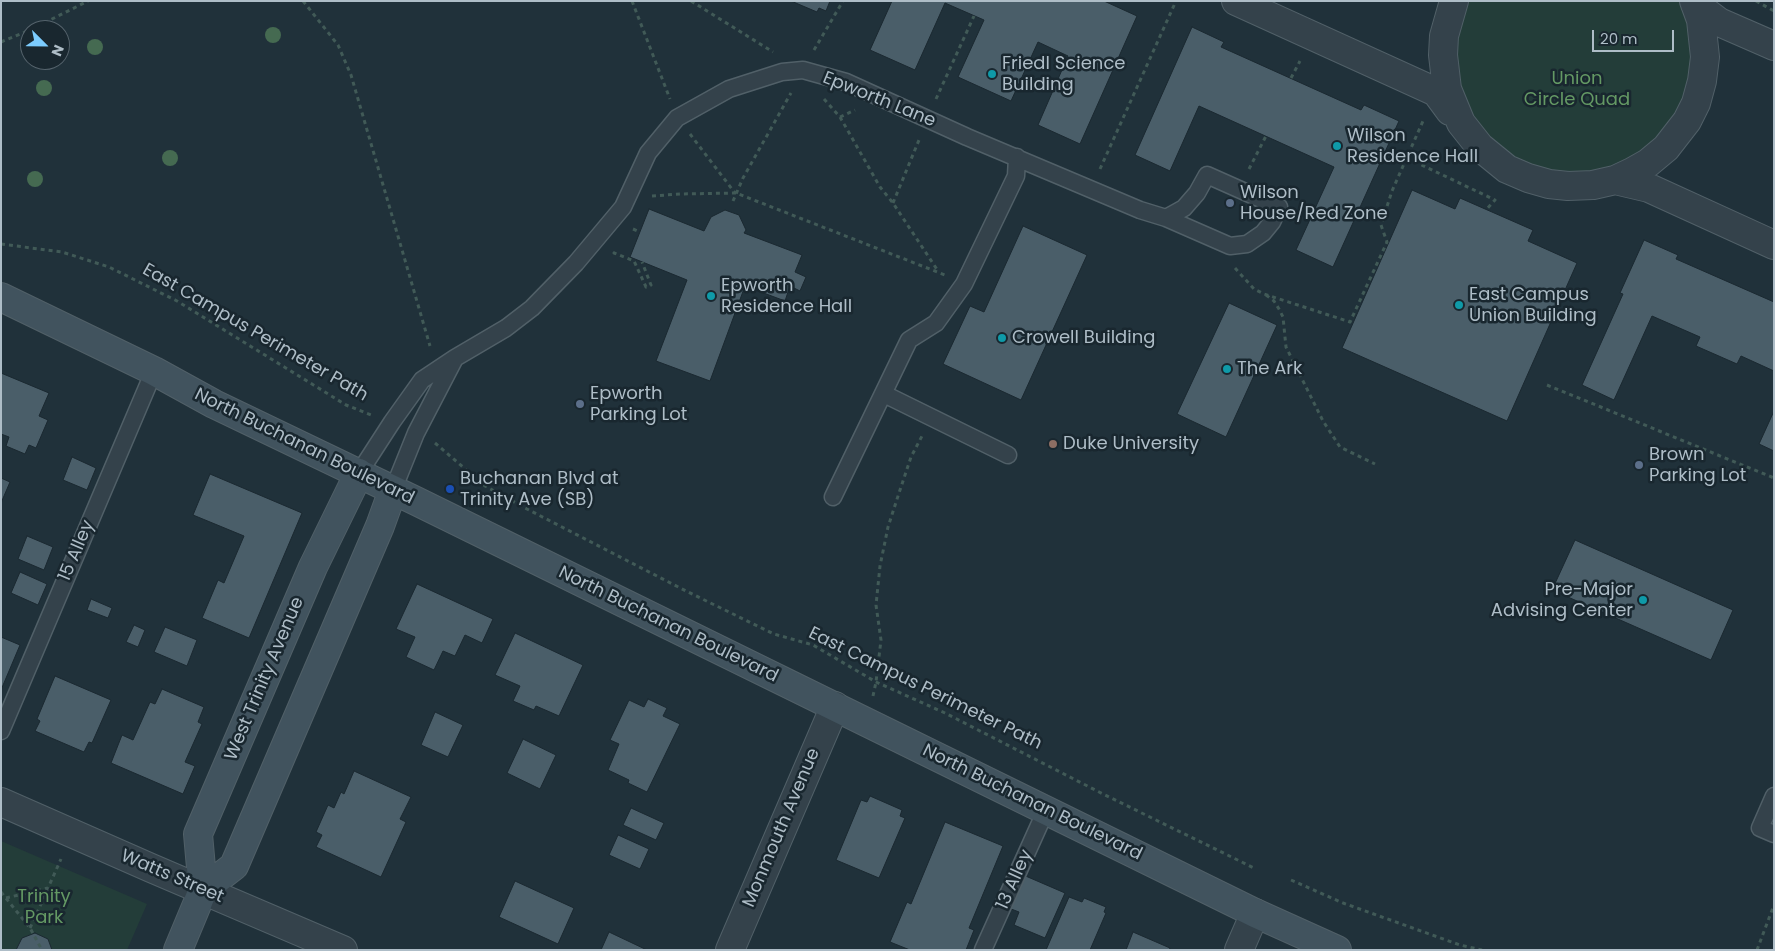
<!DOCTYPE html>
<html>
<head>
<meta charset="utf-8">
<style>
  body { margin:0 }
  #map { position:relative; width:1775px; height:951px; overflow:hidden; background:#20313a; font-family:Poppins,sans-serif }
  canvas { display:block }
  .frame { position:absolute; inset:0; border:2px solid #aebdc7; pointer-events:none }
  .north { position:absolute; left:20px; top:20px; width:50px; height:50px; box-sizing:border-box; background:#19272f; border:1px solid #55636c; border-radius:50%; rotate:113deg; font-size:14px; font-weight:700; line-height:20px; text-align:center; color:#aebdc7 }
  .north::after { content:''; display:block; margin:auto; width:18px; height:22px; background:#7cccfe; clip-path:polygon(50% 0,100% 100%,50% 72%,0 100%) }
  .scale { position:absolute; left:1592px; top:30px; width:82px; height:22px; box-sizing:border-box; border:2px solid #aebdc7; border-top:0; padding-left:6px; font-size:15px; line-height:18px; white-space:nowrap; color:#aebdc7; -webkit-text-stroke:4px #19272f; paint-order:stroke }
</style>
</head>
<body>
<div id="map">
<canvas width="1775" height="951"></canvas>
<div class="frame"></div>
<div class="north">N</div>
<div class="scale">20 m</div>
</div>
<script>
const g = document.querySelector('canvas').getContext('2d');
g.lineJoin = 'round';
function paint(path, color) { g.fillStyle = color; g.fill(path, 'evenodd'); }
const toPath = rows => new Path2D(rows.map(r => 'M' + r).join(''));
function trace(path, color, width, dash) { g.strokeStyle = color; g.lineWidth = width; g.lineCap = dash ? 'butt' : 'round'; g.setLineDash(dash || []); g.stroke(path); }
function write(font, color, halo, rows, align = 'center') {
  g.font = font + ' Poppins,sans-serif'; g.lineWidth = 5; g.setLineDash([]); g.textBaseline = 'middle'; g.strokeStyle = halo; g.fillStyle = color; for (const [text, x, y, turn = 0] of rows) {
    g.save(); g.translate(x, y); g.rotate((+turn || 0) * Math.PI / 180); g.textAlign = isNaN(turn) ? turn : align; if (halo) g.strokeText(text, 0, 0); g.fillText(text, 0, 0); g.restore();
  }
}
paint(toPath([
  [1470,1,1684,1,1693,24,1689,100,1645,156,1595,175,1535,169,1501,150,1474,119,1461,88,1456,56,1458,39,1465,12],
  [1,841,147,904,127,950,1,950]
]), '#233d39');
const building = toPath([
  [791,1,830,1,826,11,819,8,817,12,791,1],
  [892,1,1104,1,1137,16,1080,144,1038,125,1068,56,1038,42,1011,101,958,77,984,20,945,3,915,70,870,50,892,1],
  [1192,27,1224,42,1221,47,1361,110,1364,105,1399,121,1333,267,1296,250,1334,167,1199,106,1170,171,1135,155,1192,27],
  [1412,190,1455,209,1460,198,1533,230,1528,241,1577,263,1507,421,1342,348,1412,190],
  [649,209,704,231,711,217,725,210,739,215,746,230,744,233,802,255,795,272,806,277,800,291,790,286,785,301,745,286,710,381,656,361,687,280,630,257,649,209],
  [1023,226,1087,255,1021,400,943,364,970,306,984,312,1023,226],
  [1644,240,1678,255,1676,259,1774,302,1774,371,1741,356,1737,364,1696,346,1700,337,1652,316,1614,400,1582,385,1623,294,1620,293,1644,240],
  [1229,303,1277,325,1226,437,1177,414,1229,303],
  [1,373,49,393,39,416,48,420,36,448,29,445,25,454,6,446,9,437,1,434,1,373],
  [1774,411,1774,451,1759,444,1774,411],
  [72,457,96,468,87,490,63,480,72,457],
  [210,474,302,513,249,638,202,618,218,580,224,583,244,536,193,515,210,474],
  [1,478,10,482,1,503,1,478],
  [27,536,53,547,44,570,18,559,27,536],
  [1575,540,1733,610,1711,660,1552,590,1575,540],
  [20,572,47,584,38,605,11,593,20,572],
  [417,584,493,619,482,643,465,635,455,656,443,651,434,670,406,657,415,637,396,629,417,584],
  [91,599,112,608,108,618,87,610,91,599],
  [134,625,145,630,138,647,126,642,134,625],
  [165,627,197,640,187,666,154,652,165,627],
  [515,633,583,665,559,716,536,706,534,710,513,701,520,686,495,675,515,633],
  [1,637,20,645,1,690,1,637],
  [55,676,111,700,92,743,89,742,84,752,35,731,40,721,37,719,55,676],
  [162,689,204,707,198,722,202,724,185,762,195,766,183,794,111,763,122,735,133,740,150,702,155,704,162,689],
  [648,699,667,708,663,716,680,724,647,792,628,783,629,780,608,770,619,744,610,740,629,700,644,707,648,699],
  [435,712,463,725,448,757,421,745,435,712],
  [523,739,556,755,540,789,507,773,523,739],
  [354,771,411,797,400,819,406,822,381,877,316,847,322,835,316,832,328,805,334,808,341,792,344,794,354,771],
  [870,796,902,810,900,816,905,818,879,878,836,860,861,800,867,802,870,796],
  [631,808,664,823,656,840,623,825,631,808],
  [945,822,1003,846,969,928,974,930,966,950,910,950,890,942,907,902,911,904,945,822],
  [618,835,649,849,640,869,609,855,618,835],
  [1021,874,1065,893,1045,938,1014,925,1019,912,1006,907,1021,874],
  [515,881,574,908,558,944,499,917,515,881],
  [1069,897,1082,902,1084,898,1106,907,1104,912,1106,913,1090,950,1046,950,1069,897],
  [609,932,647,950,601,950,609,932],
  [1133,932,1170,948,1169,950,1126,950,1133,932],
  [35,933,48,939,52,950,16,950,22,938,35,933]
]);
paint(building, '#4a5e69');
trace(building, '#1b2931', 1);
const lane = toPath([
  [884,394,1008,455],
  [359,473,392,422,422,380,455,358,506,328,532,308,576,263,623,207,648,153,677,118,729,89,782,72,803,70,846,82,967,137,1140,210,1166,218,1230,246,1247,244,1263,233,1272,222,1279,207,1207,175,1197,193,1184,208,1166,218],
  [393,490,416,433,454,360],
  [833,497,909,340,936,323,964,284,1016,176,1017,157],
  [1,731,154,371],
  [1774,796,1760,828,1774,834],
  [983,950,1046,810]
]);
const street = toPath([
  [1236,1,1436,92,1450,111,1455,112],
  [1454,1,1444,36,1443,55,1447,89,1461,123,1480,147,1507,169,1528,178,1549,184,1568,186,1593,185,1615,180,1632,172,1648,163,1666,148,1687,121,1696,103,1702,81,1705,57,1701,20,1694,1],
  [1695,4,1719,22,1774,46],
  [1615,180,1649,188,1774,245],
  [1,802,151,868,343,950],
  [730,950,835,706],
  [1239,950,1255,913]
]);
const secondary = toPath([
  [1,297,154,371,214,404,416,501,1255,913,1337,950],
  [203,890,234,866,380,526,393,490],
  [178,950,203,890,198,834,313,567,359,473]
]);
trace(lane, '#516068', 19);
trace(street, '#516068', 30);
trace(secondary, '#516068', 30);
trace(toPath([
  [303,1,338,45,351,75,430,346],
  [632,1,670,99],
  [691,1,773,52],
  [1756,1,1774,11],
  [30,30,88,1],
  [1,42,30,30],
  [814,50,843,1],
  [1291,78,1300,61],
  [824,99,840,117,880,187,893,203,938,271],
  [936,99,974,16],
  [840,117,855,110],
  [690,134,735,193],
  [1407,158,1495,200,1486,210],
  [1100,169,1176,1],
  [1249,169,1266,136],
  [652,196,680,194,736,193,945,275],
  [733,201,743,178,791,93],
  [893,203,919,140],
  [633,229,640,232],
  [1,244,62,252,109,267,177,301,346,405,371,415],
  [615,252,614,253,634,261,646,287,651,285,642,262],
  [1235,268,1254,289,1264,294,1350,322,1387,242,1381,225,1392,191,1423,121],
  [1266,295,1274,301,1279,309,1283,317,1286,347,1323,421,1340,447,1375,464],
  [1547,385,1774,478],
  [435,443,485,486,527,509,688,592,774,634,813,645,876,682,945,713,1103,794,1256,869],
  [873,696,876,682,881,640,876,605,880,566,888,527,899,493,911,457,922,436],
  [1291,880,1343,903,1460,945,1482,950],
  [1,892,30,928,42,950],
  [6,898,48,888,61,859],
  [30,928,48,889],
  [1757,950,1774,905]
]), '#415a57', 3, [4, 4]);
trace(lane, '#34424b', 16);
trace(street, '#34424b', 28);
trace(secondary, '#41535e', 28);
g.fillStyle = '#456a51';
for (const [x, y] of [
  [273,35],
  [95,47],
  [44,88],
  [170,158],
  [35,179]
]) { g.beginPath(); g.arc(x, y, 8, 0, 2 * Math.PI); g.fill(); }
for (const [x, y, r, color] of [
  [992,74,5,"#0f9aa8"],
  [1337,146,5,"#0f9aa8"],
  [1230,203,5,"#5c6f8a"],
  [711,296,5,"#0f9aa8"],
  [1459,305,5,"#0f9aa8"],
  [1002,338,5,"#0f9aa8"],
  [1227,369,5,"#0f9aa8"],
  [580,404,5,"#5c6f8a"],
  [1053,444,5,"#8d6e63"],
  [1639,465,5,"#5c6f8a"],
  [450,489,5,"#1a4fb4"],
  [1643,600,5,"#0f9aa8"]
]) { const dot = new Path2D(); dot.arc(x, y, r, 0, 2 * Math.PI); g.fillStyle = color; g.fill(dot); trace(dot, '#19272f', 2); }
write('18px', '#aebdc7', '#19272f', [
  ["Friedl Science",1002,64],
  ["Building",1002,85],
  ["Wilson",1347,136],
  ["Residence Hall",1347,157],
  ["Wilson",1240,193],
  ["House/Red Zone",1240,214],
  ["Epworth",721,286],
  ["Residence Hall",721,307],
  ["East Campus",1469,295],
  ["Union Building",1469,316],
  ["Crowell Building",1012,338],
  ["The Ark",1237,369],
  ["Epworth",590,394],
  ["Parking Lot",590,415],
  ["Duke University",1063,444],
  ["Brown",1649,455],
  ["Parking Lot",1649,476],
  ["Buchanan Blvd at",460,479],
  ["Trinity Ave (SB)",460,500],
  ["Pre-Major",1633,590,"right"],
  ["Advising Center",1633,611,"right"]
], 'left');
write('18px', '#649964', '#19272f', [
  ["Union",1577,79],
  ["Circle Quad",1577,100],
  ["Trinity",44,897],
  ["Park",44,918]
]);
write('18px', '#aebdc7', '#19272f', [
  ["Epworth Lane",879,100,22],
  ["East Campus Perimeter Path",255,333,30],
  ["North Buchanan Boulevard",304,447,26],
  ["15 Alley",77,551,-67],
  ["North Buchanan Boulevard",668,625,26],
  ["West Trinity Avenue",265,679,-67],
  ["East Campus Perimeter Path",925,689,26],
  ["North Buchanan Boulevard",1032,803,26],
  ["Monmouth Avenue",782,828,-67],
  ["Watts Street",172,877,23],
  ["13 Alley",1015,880,-66]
]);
</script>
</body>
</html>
